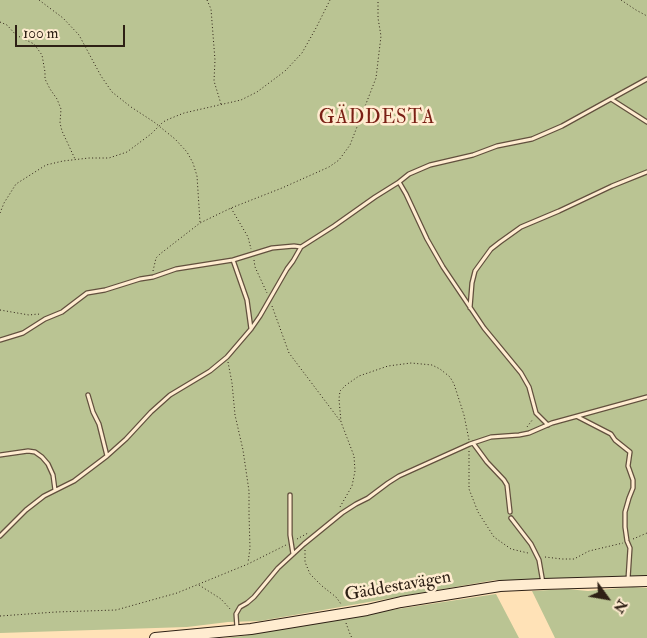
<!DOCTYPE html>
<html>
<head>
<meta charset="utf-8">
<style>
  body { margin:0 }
  #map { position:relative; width:647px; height:638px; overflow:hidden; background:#ffe2b7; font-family:"IM FELL Double Pica",serif }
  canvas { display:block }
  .north { position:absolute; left:582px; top:573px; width:50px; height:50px; -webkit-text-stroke:4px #ffecd0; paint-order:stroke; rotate:122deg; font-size:14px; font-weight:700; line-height:20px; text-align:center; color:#2e2015 }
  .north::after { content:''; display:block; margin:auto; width:18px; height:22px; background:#2e2015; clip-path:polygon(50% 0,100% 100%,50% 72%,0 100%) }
  .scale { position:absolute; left:15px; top:25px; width:110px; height:22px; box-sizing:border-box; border:2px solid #2e2015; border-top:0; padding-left:6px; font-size:15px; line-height:18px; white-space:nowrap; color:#2e2015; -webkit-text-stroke:4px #ffecd0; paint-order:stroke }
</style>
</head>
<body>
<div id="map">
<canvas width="647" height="638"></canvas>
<div class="north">N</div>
<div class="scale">100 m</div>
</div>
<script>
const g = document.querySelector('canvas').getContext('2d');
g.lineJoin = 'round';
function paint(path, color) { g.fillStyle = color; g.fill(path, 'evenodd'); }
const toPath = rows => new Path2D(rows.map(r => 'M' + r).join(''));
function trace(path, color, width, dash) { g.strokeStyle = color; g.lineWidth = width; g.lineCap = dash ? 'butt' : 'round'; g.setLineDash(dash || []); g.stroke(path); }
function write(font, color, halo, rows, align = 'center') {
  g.font = font + ' "IM FELL Double Pica",serif'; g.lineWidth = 5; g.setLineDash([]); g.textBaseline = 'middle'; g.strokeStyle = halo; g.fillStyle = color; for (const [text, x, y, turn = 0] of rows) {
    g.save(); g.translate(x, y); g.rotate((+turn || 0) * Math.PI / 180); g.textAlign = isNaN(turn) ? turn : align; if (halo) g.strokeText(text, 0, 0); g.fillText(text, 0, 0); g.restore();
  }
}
paint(toPath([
  [0,0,647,0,647,577,624,576,519,580,495,580,260,621,228,622,187,627,0,633],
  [633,587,647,588,647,638,555,638,532,591,567,589,588,591],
  [496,594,519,638,224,638,243,636,345,617]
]), '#bac493');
const lane = toPath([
  [611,99,647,122],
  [399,182,406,194,427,239,443,267,484,328,521,373,529,387,536,413,548,425],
  [233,260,247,300,251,329],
  [470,308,472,283,475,271,491,249,500,242,521,227,559,211,612,186,647,172],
  [0,340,23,333,45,319,62,312,87,293,105,290,140,279,153,277,176,269,233,260,272,248,294,246,301,247],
  [88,395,93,412,99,424,107,456],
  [578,417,611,434,615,440,630,452,628,466,633,480,633,488,629,498,625,512,625,527,627,541,630,548,628,579],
  [473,443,487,462,504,480,507,485,510,512],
  [0,455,28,451,35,452,42,457,48,464,53,475,55,490],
  [290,495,290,535,293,554],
  [511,518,531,544,539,560,543,583],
  [0,536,26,510,44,496,74,481,107,456,126,439,151,412,170,395,210,371,227,357,251,329,260,316,287,269,293,261,301,247,334,226,375,197,399,182,409,174,430,165,473,155,497,146,532,139,562,126,647,79],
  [237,628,236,614,240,607,247,603,254,597,278,568,304,544,342,513,356,504,368,498,388,483,399,476,470,444,491,437,519,435,529,433,552,423,647,397]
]);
const secondary = toPath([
  [155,638,251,629,367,610,401,602,500,586,543,584,647,581]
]);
trace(lane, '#62503e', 5.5);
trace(secondary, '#2e2015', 12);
trace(toPath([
  [39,0,63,18,79,35,101,76,112,92,131,107,154,122,175,139,187,152,193,163,197,176,200,222],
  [207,0,211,9,215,60,214,81,221,104],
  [621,0,636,10,647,16],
  [0,22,7,25,16,35,34,44,42,55,45,72,45,79,50,89,57,99,61,109,60,123,62,131,75,159],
  [231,208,248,237,251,249],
  [0,213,4,203,16,184,46,165,63,161,89,158,109,158,127,152,151,134,163,122,169,119,184,113,241,100,257,92,285,71,302,53,316,28,330,0],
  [254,260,255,267,267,293],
  [153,271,156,258,160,254,200,223,231,208,282,188,329,167,339,160,350,145,376,78,381,36,378,18,378,0],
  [272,306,289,353,341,422],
  [0,310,29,315,38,314,41,315],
  [228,362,232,383,235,415,243,450,249,491,249,514,250,548,248,563],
  [527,427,533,419],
  [469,451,469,489,478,512,494,537,511,549,528,553],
  [340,507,352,486,355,471,354,456,341,422,339,399,340,391,346,385,359,376,388,366,411,363,432,365,440,369,450,377,454,384,464,415,469,440],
  [297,539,308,533],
  [633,539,647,533],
  [305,550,305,562,310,574,322,586,336,597,341,604],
  [545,557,562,559,574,559,589,551,623,543],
  [199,585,221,599,231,610],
  [0,616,56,612,116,610,177,593,248,564,286,545],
  [346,623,350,634,352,638]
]), '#2e2015', 1, [1, 2.5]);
trace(lane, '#ffecd0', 3);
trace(secondary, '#ffecd0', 10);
write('18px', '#2e2015', '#ffecd0', [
  ["Gäddestavägen",398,587,-10]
]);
g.letterSpacing = '1px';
write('19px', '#7a1f14', '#ffecd0', [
  ["GÄDDESTA",377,119]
]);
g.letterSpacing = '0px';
</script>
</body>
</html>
